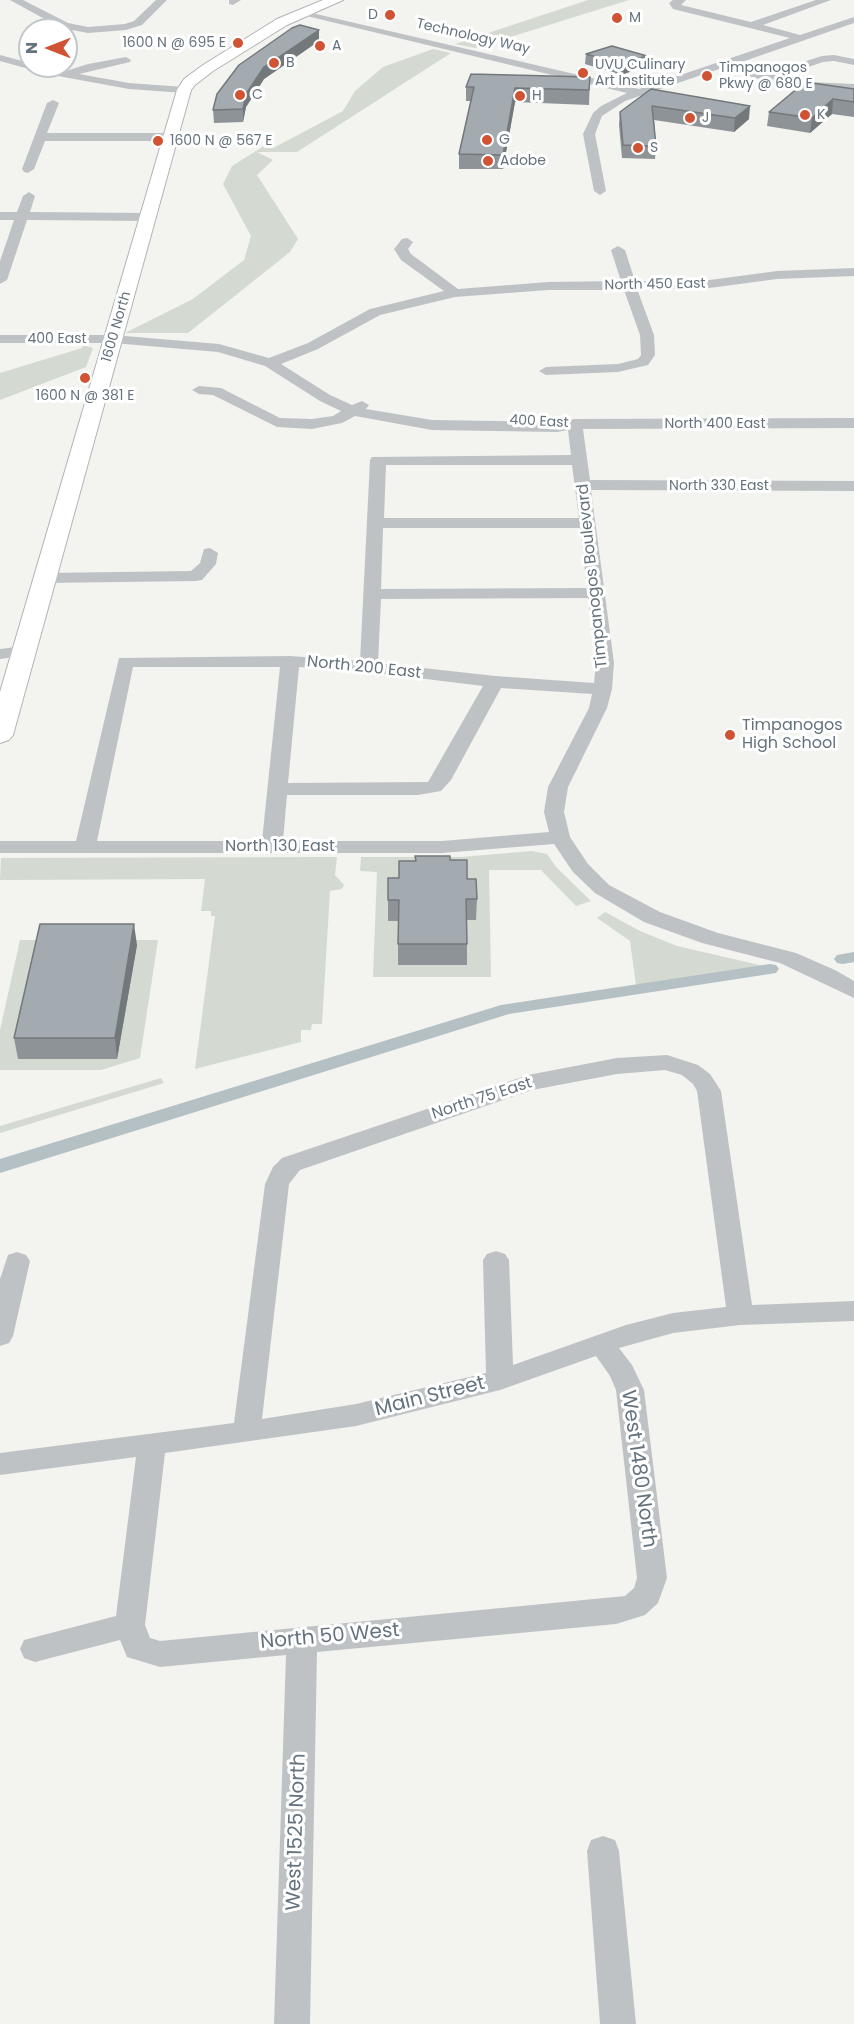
<!DOCTYPE html>
<html>
<head>
<meta charset="utf-8">
<style>
  body { margin:0 }
  #map { position:relative; width:854px; height:2024px; overflow:hidden; background:#f3f3f0; font-family:Poppins,sans-serif }
  canvas { display:block }
  .north { position:absolute; left:18px; top:18px; width:60px; height:60px; box-sizing:border-box; background:#fff; border:2px solid #c1c7cb; border-radius:50%; rotate:270deg; font-size:16px; font-weight:700; line-height:24px; text-align:center; color:#65737e }
  .north::after { content:''; display:block; margin:auto; width:21px; height:27px; background:#d05333; clip-path:polygon(50% 0,100% 100%,50% 72%,0 100%) }
</style>
</head>
<body>
<div id="map">
<canvas width="854" height="2024"></canvas>
<div class="north">N</div>
</div>
<script>
const g = document.querySelector('canvas').getContext('2d');
g.lineJoin = 'round';
function paint(path, color) { g.fillStyle = color; g.fill(path, 'evenodd'); }
const toPath = rows => new Path2D(rows.map(r => 'M' + r).join(''));
function trace(path, color, width, dash) { g.strokeStyle = color; g.lineWidth = width; g.lineCap = dash ? 'butt' : 'round'; g.setLineDash(dash || []); g.stroke(path); }
function write(font, color, halo, rows, align = 'center') {
  g.font = font + ' Poppins,sans-serif'; g.lineWidth = 6; g.setLineDash([]); g.textBaseline = 'middle'; g.strokeStyle = halo; g.fillStyle = color; for (const [text, x, y, turn = 0] of rows) {
    g.save(); g.translate(x, y); g.rotate((+turn || 0) * Math.PI / 180); g.textAlign = isNaN(turn) ? turn : align; if (halo) g.strokeText(text, 0, 0); g.fillText(text, 0, 0); g.restore();
  }
}
paint(toPath([
  [588,0,629,0,475,48,455,44],
  [433,49,451,53,297,152,257,152,273,160,257,175,298,239,290,252,188,333,125,333,193,299,244,260,251,236,223,184,232,166,264,146,275,147,343,111,355,91,383,67],
  [83,345,93,348,86,367,0,400,0,373,82,348],
  [532,851,547,854,556,867,591,901,576,906,541,870,489,870,491,977,373,977,377,872,360,871,361,857,461,857],
  [337,857,335,875,344,885,342,889,330,891,322,1024,312,1024,311,1030,301,1030,301,1042,195,1069,215,916,211,916,211,911,201,911,205,879,0,880,1,858],
  [605,912,640,931,677,946,768,967,636,985,630,941,597,918],
  [20,940,158,940,140,1058,101,1070,0,1070,0,1030],
  [161,1078,164,1083,0,1133,0,1126]
]), '#d4dad1');
paint(toPath([
  [854,952,854,962,843,964,837,963,834,959,837,955,854,952],
  [770,964,776,965,779,969,776,973,509,1014,0,1173,0,1159,501,1005,770,964]
]), '#b5c0c4');
const major = toPath([
  [323,0,343,0,287,25,213,71,195,85,191,90,13,735,9,740,0,743,0,692,177,90,184,79,203,65,277,19,323,0]
]);
trace(major, '#b0b4b7', 2);
paint(toPath([
  [10,0,23,0,68,23,88,27,125,24,134,21,156,0,167,0,142,25,126,30,88,33,61,28,10,0],
  [229,0,241,0,233,5,229,4,229,0],
  [673,0,686,0,681,5,751,22,816,0,831,0,763,25,800,35,854,17,854,23,733,65,765,74,822,56,834,55,854,59,854,65,834,61,823,62,776,78,786,81,854,84,854,90,785,87,722,68,625,101,602,116,595,134,606,191,600,195,594,191,583,134,593,113,601,106,627,93,294,13,299,10,639,89,790,38,673,9,669,3,673,0],
  [0,55,30,63,30,66,66,71,88,64,126,57,131,60,130,62,79,74,129,83,184,87,190,90,184,93,129,89,47,74,0,61,0,55],
  [53,100,59,103,47,133,170,133,176,137,170,141,45,141,34,169,28,173,24,172,22,169,47,103,53,100],
  [29,192,35,196,30,212,147,213,153,217,147,221,27,220,7,280,0,284,0,261,14,220,0,220,0,212,17,212,23,196,29,192],
  [407,238,413,242,408,249,411,254,458,289,548,282,621,281,611,250,618,246,625,250,635,281,702,281,777,271,854,268,854,276,777,279,702,289,637,289,654,335,655,355,648,365,618,372,546,375,539,371,546,367,618,364,638,359,641,355,640,335,624,290,548,290,455,297,380,315,318,349,281,364,330,395,352,405,362,401,369,405,366,409,432,420,557,422,575,419,854,418,854,428,583,429,590,480,854,481,854,491,591,490,614,663,612,689,607,708,568,787,564,812,570,837,588,864,609,885,660,912,718,933,796,953,835,970,854,981,854,998,780,963,702,943,644,922,595,893,573,872,554,844,442,853,0,853,0,841,76,841,119,658,290,656,360,661,370,460,372,457,571,455,568,430,557,432,432,430,355,416,342,423,312,429,277,427,213,395,199,394,192,390,199,386,221,388,280,418,312,419,333,416,341,411,320,401,265,366,218,352,113,343,0,343,0,335,113,335,219,344,269,358,308,343,370,309,444,291,401,260,394,249,402,239,407,238],
  [386,465,572,465,579,518,384,518,386,465],
  [383,528,580,528,587,588,381,589,383,528],
  [588,598,596,663,594,683,495,676,378,663,381,599,588,598],
  [133,667,280,667,262,841,97,841,133,667],
  [299,667,369,672,483,686,428,782,288,783,299,667],
  [501,688,592,694,589,708,548,787,544,812,549,832,442,841,283,841,287,795,418,795,441,791,451,780,501,688],
  [210,548,218,553,216,564,202,580,196,581,45,583,39,582,36,578,39,574,45,573,191,571,200,563,204,549,210,548],
  [24,646,30,647,33,651,30,655,0,659,0,649,24,646],
  [667,1055,698,1065,710,1074,721,1091,752,1305,854,1301,854,1321,740,1325,673,1333,619,1348,632,1365,644,1390,667,1578,658,1603,645,1615,616,1624,317,1652,310,2024,274,2024,286,1655,160,1667,127,1657,120,1640,35,1662,24,1658,20,1649,24,1640,116,1616,136,1457,0,1475,0,1453,234,1423,265,1184,273,1167,282,1158,528,1075,617,1058,667,1055],
  [665,1070,682,1075,693,1084,697,1091,726,1307,673,1313,626,1325,513,1365,509,1260,505,1254,496,1251,487,1254,483,1260,486,1373,356,1404,262,1419,289,1184,300,1170,532,1090,617,1074,665,1070],
  [596,1356,610,1376,616,1390,637,1578,634,1588,625,1596,160,1641,150,1638,145,1625,165,1453,356,1426,500,1390,596,1356],
  [17,1252,26,1255,30,1261,13,1336,9,1343,0,1346,0,1279,8,1255,17,1252],
  [603,1836,615,1840,619,1851,636,2024,600,2024,587,1851,591,1840,603,1836]
]), '#bfc2c5');
paint(major, '#fff');
paint(toPath([
  [319,41,264,79,246,107,243,122,214,123,213,110],
  [586,54,647,56,646,66,621,75,585,64],
  [590,77,589,105,515,102,503,169,459,169,459,154,471,101,466,101,466,87],
  [651,89,749,119,734,132,654,120,656,146,655,159,622,158,619,125,620,112],
  [854,89,854,117,832,114,810,133,767,126,769,112],
  [450,860,467,879,477,899,476,920,467,920,467,965,398,965,398,921,388,921,388,878,399,878],
  [137,945,117,1059,18,1059,14,1038]
]), '#8d9397');
paint(toPath([
  [319,30,319,41,264,79,246,107,243,122,243,109,246,94,264,67],
  [647,56,646,66,621,75,621,64],
  [515,88,515,102,503,169,503,155],
  [833,99,832,114,810,133,812,118],
  [750,106,749,119,734,132,735,118],
  [134,924,137,945,117,1059,115,1038]
]), '#73787b');
const building = toPath([
  [300,25,319,30,264,67,246,94,243,109,213,110,217,94,239,65,292,28,300,25],
  [612,46,647,56,621,64,586,54,612,46],
  [471,74,590,77,589,90,515,88,503,155,459,154,474,87,466,87,471,74],
  [805,82,854,89,854,102,833,99,812,118,769,112,805,82],
  [651,89,750,106,735,118,652,106,656,146,623,145,620,112,651,89],
  [415,856,450,856,450,860,467,860,467,879,476,879,477,899,466,899,467,944,398,944,399,900,388,900,388,878,399,878,399,861,416,861,415,856],
  [40,924,134,924,115,1038,14,1038,40,924]
]);
paint(building, '#a4abb0');
trace(building, '#73787b', 1.5);
for (const [x, y, r, color] of [
  [390,15,6,"#d05333"],
  [617,18,6,"#d05333"],
  [238,43,6,"#d05333"],
  [320,46,6,"#d05333"],
  [274,63,6,"#d05333"],
  [583,73,6,"#d05333"],
  [707,76,6,"#d05333"],
  [240,95,6,"#d05333"],
  [520,96,6,"#d05333"],
  [805,115,6,"#d05333"],
  [690,118,6,"#d05333"],
  [487,140,6,"#d05333"],
  [158,141,6,"#d05333"],
  [638,148,6,"#d05333"],
  [488,161,6,"#d05333"],
  [85,378,6,"#d05333"],
  [730,735,6,"#d05333"]
]) { const dot = new Path2D(); dot.arc(x, y, r, 0, 2 * Math.PI); g.fillStyle = color; g.fill(dot); trace(dot, '#fff', 2); }
write('14px', '#65737e', '#fff', [
  ["D",378,15,"right"],
  ["M",629,18],
  ["1600 N @ 695 E",226,43,"right"],
  ["A",332,46],
  ["B",286,63],
  ["UVU Culinary",595,65],
  ["Art Institute",595,81],
  ["Timpanogos",719,68],
  ["Pkwy @ 680 E",719,84],
  ["C",252,95],
  ["H",532,96],
  ["K",817,115],
  ["J",702,118],
  ["G",499,140],
  ["1600 N @ 567 E",170,141],
  ["S",650,148],
  ["Adobe",500,161],
  ["1600 N @ 381 E",85,396,"center"]
], 'left');
write('14px', '#65737e', '#fff', [
  ["Technology Way",473,37,13],
  ["North 450 East",655,285,-1],
  ["1600 North",117,327,-74],
  ["400 East",57,339],
  ["400 East",539,422,3],
  ["North 400 East",715,424],
  ["North 330 East",719,486]
]);
write('16px', '#65737e', '#fff', [
  ["Timpanogos Boulevard",593,576,-96],
  ["North 200 East",364,668,6],
  ["North 130 East",280,847],
  ["North 75 East",482,1099,-18]
]);
write('16px', '#65737e', '#fff', [
  ["Timpanogos",742,726],
  ["High School",742,744]
], 'left');
write('20px', '#65737e', '#fff', [
  ["Main Street",430,1397,-14],
  ["West 1480 North",638,1469,82],
  ["North 50 West",330,1637,-5],
  ["West 1525 North",297,1832,-88]
]);
</script>
</body>
</html>
